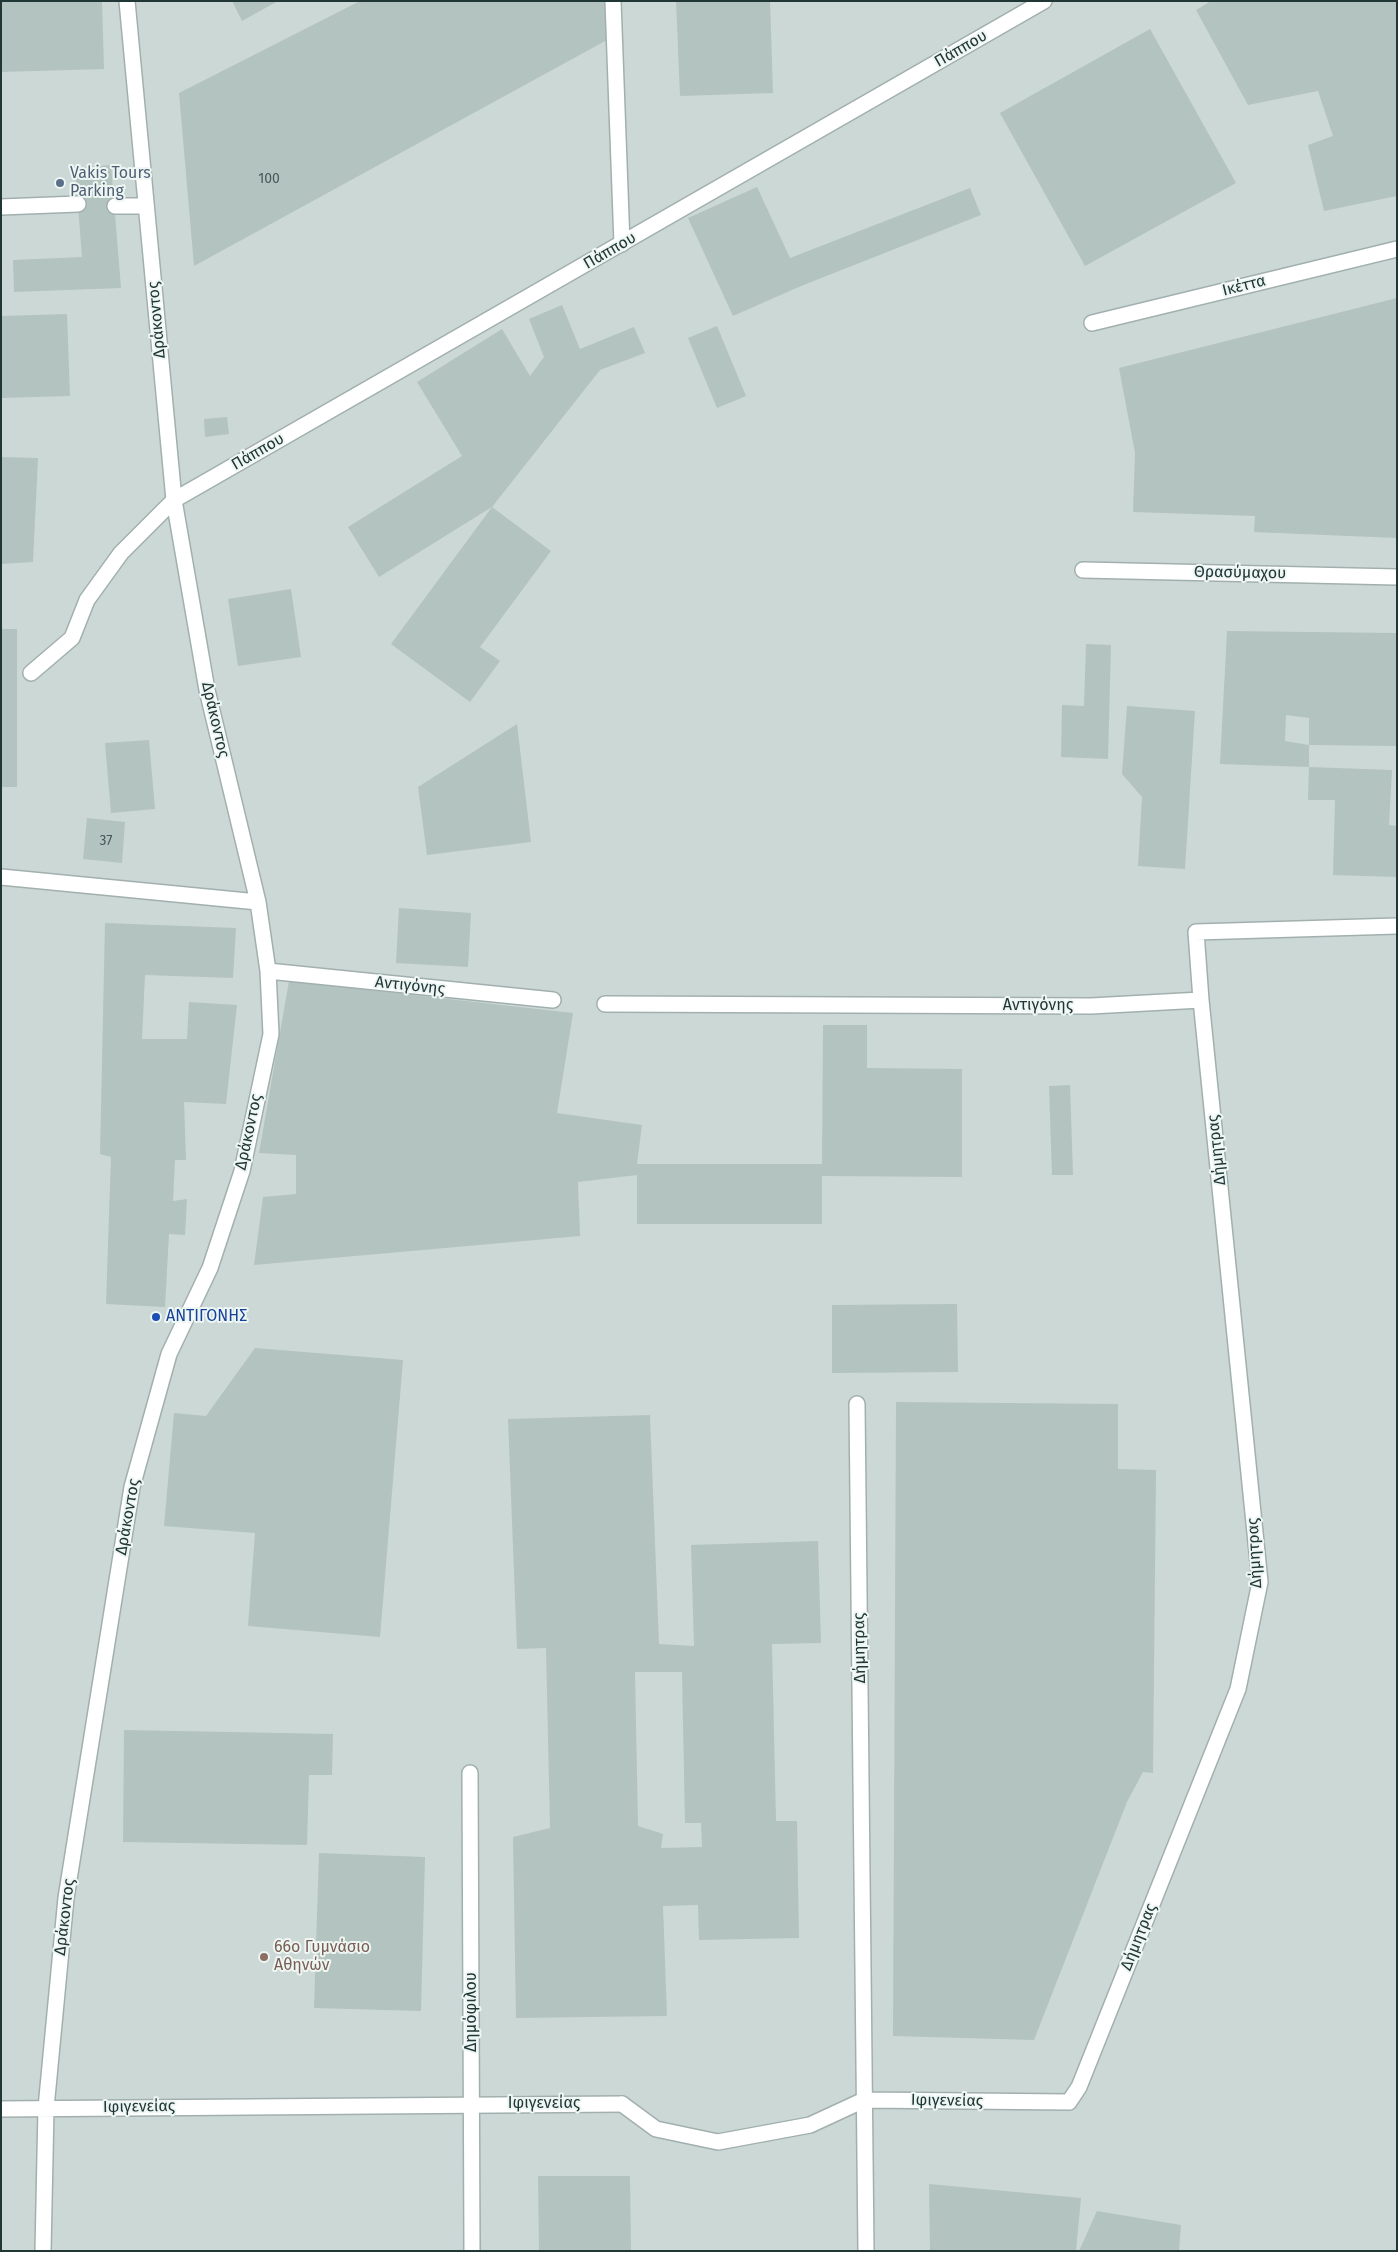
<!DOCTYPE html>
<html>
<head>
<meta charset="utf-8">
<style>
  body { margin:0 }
  #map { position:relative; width:1398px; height:2252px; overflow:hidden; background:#dee9e6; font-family:"Fira Sans",sans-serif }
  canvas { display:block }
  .frame { position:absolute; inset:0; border:2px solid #203736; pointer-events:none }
</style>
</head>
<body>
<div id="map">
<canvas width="1398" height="2252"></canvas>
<div class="frame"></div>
</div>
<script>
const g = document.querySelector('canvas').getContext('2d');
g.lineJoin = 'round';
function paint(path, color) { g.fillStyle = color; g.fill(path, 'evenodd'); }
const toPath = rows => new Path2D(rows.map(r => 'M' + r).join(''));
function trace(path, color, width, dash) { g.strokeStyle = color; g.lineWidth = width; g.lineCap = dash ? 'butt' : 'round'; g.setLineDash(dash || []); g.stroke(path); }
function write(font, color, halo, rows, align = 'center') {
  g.font = font + ' "Fira Sans",sans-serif'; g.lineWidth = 4; g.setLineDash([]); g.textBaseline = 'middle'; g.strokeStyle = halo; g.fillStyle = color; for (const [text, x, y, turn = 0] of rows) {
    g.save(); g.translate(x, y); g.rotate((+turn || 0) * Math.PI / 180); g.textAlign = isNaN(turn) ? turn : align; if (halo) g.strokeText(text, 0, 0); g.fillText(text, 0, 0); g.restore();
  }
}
paint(toPath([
  [1,1,1397,1,1397,2251,1,2251]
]), '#ccd8d5');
paint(toPath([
  [1,1,102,1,104,69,1,72],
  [232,1,278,1,242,21],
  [360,1,604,1,607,40,194,266,179,93],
  [676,1,770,1,773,93,680,96],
  [1211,1,1397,1,1397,196,1324,211,1308,145,1333,136,1318,91,1248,105,1196,10],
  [1150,29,1236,183,1085,266,1000,113],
  [111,165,121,288,14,292,13,260,82,257,75,168],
  [757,187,790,258,970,188,981,215,801,286,733,316,688,218],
  [1397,298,1397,538,1254,532,1255,516,1133,512,1135,453,1119,368],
  [562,305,580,349,634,327,645,353,600,370,492,507,551,551,480,647,500,661,470,702,391,644,492,507,379,577,348,527,462,456,417,382,502,329,530,376,544,357,529,319],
  [67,314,70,396,1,398,1,316],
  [717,326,746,396,717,408,688,338],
  [227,417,229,434,205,437,204,419],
  [1,457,38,458,33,562,1,564],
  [291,589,301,657,238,666,228,599],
  [1,629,17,629,17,787,1,787],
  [1227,631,1397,633,1397,746,1309,745,1309,718,1286,715,1285,741,1309,745,1309,767,1220,764],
  [1086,644,1111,645,1108,759,1061,757,1062,705,1084,706],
  [1127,706,1195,711,1185,869,1138,866,1142,797,1122,774],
  [517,724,531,842,427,855,418,787],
  [149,740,155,809,111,813,105,743],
  [1309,767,1392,770,1389,825,1397,826,1397,877,1333,875,1335,800,1308,800],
  [87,818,125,822,122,863,83,859],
  [399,908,471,913,468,967,396,963],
  [105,923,236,928,233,978,145,975,142,1039,187,1039,189,1002,237,1005,226,1104,184,1102,186,1160,175,1160,173,1201,187,1199,185,1235,169,1234,165,1307,106,1304,111,1157,100,1154],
  [289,981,573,1013,557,1113,642,1125,637,1164,822,1164,823,1025,867,1025,867,1068,962,1069,962,1177,822,1176,822,1224,637,1224,637,1175,578,1182,580,1236,254,1265,263,1197,296,1194,296,1155,259,1153],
  [1070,1085,1073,1175,1052,1175,1049,1086],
  [957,1304,958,1372,832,1373,832,1305],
  [255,1348,403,1360,380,1637,248,1626,255,1533,164,1526,174,1413,206,1416],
  [896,1402,1118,1404,1118,1469,1156,1470,1153,1773,1143,1772,1127,1802,1034,2040,893,2036],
  [650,1415,659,1644,694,1646,691,1545,818,1541,821,1643,772,1644,776,1821,797,1821,799,1938,699,1940,698,1905,663,1906,667,2016,516,2018,513,1837,550,1828,546,1648,517,1649,508,1419],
  [635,1672,682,1672,685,1823,701,1823,702,1847,661,1848,663,1834,638,1826],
  [124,1730,333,1734,332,1775,309,1775,307,1845,123,1842],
  [319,1853,425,1857,421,2011,314,2008],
  [538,2176,630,2176,631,2251,539,2251],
  [929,2184,1081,2198,1076,2251,930,2251],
  [1097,2211,1181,2225,1179,2251,1079,2251]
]), '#b3c3bf');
const service = toPath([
  [613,1,622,244],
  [115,206,146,206],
  [1,207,78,204],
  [31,673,72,638,87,600,121,553,174,500],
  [470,1773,472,2251],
  [622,2104,656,2129,718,2142,810,2125,864,2100]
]);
const minor = toPath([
  [1092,323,1397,249],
  [174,500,1044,1],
  [1083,570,1397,577],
  [1,877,258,902],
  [268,971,553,1000],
  [605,1004,1091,1006,1201,1000,1196,932,1397,926],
  [857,1404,866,2251],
  [864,2100,1069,2102,1079,2087,1238,1689,1260,1582,1201,1000],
  [1,2109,622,2104],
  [43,2251,46,2108,66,1898,132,1487,169,1354,210,1268,242,1171,271,1034,268,971,258,902,207,690,174,500,127,1]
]);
trace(service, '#a1b0ae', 18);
trace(minor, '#a1b0ae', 18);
trace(service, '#fff', 15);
trace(minor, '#fff', 15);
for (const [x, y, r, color] of [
  [60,183,5,"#5c6f8a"],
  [156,1317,5,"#1a4fb4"],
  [264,1957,5,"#8d6e63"]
]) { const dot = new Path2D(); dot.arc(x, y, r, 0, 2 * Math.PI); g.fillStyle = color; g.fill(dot); trace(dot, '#eef6f3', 2); }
write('14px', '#455a58', null, [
  ["100",269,179],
  ["37",106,841]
]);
write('16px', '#203736', '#eef6f3', [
  ["Πάππου",961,49,-30],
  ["Πάππου",610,251,-30],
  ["Ικέττα",1244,286,-14],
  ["Δράκοντος",157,320,-95],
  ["Πάππου",258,452,-30],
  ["Θρασύμαχου",1240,573,1],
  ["Δράκοντος",215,720,77],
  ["Αντιγόνης",410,986,6],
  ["Αντιγόνης",1038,1006],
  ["Δράκοντος",249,1132,-78],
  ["Δήμητρας",1217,1150,-96],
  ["Δράκοντος",128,1517,-80],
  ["Δήμητρας",1255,1553,-93],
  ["Δήμητρας",860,1648,-91],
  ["Δράκοντος",65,1917,-83],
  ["Δήμητρας",1139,1937,-68],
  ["Δημόφιλου",472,2012,-90],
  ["Ιφιγενείας",947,2101,1],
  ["Ιφιγενείας",544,2104],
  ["Ιφιγενείας",139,2107,-1]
]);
write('16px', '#4e5e75', '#eef6f3', [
  ["Vakis Tours",70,174],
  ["Parking",70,192]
], 'left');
write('16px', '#164399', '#eef6f3', [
  ["ΑΝΤΙΓΟΝΗΣ",166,1317]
], 'left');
write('16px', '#785e54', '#eef6f3', [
  ["66ο Γυμνάσιο",274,1948],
  ["Αθηνών",274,1966]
], 'left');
</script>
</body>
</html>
